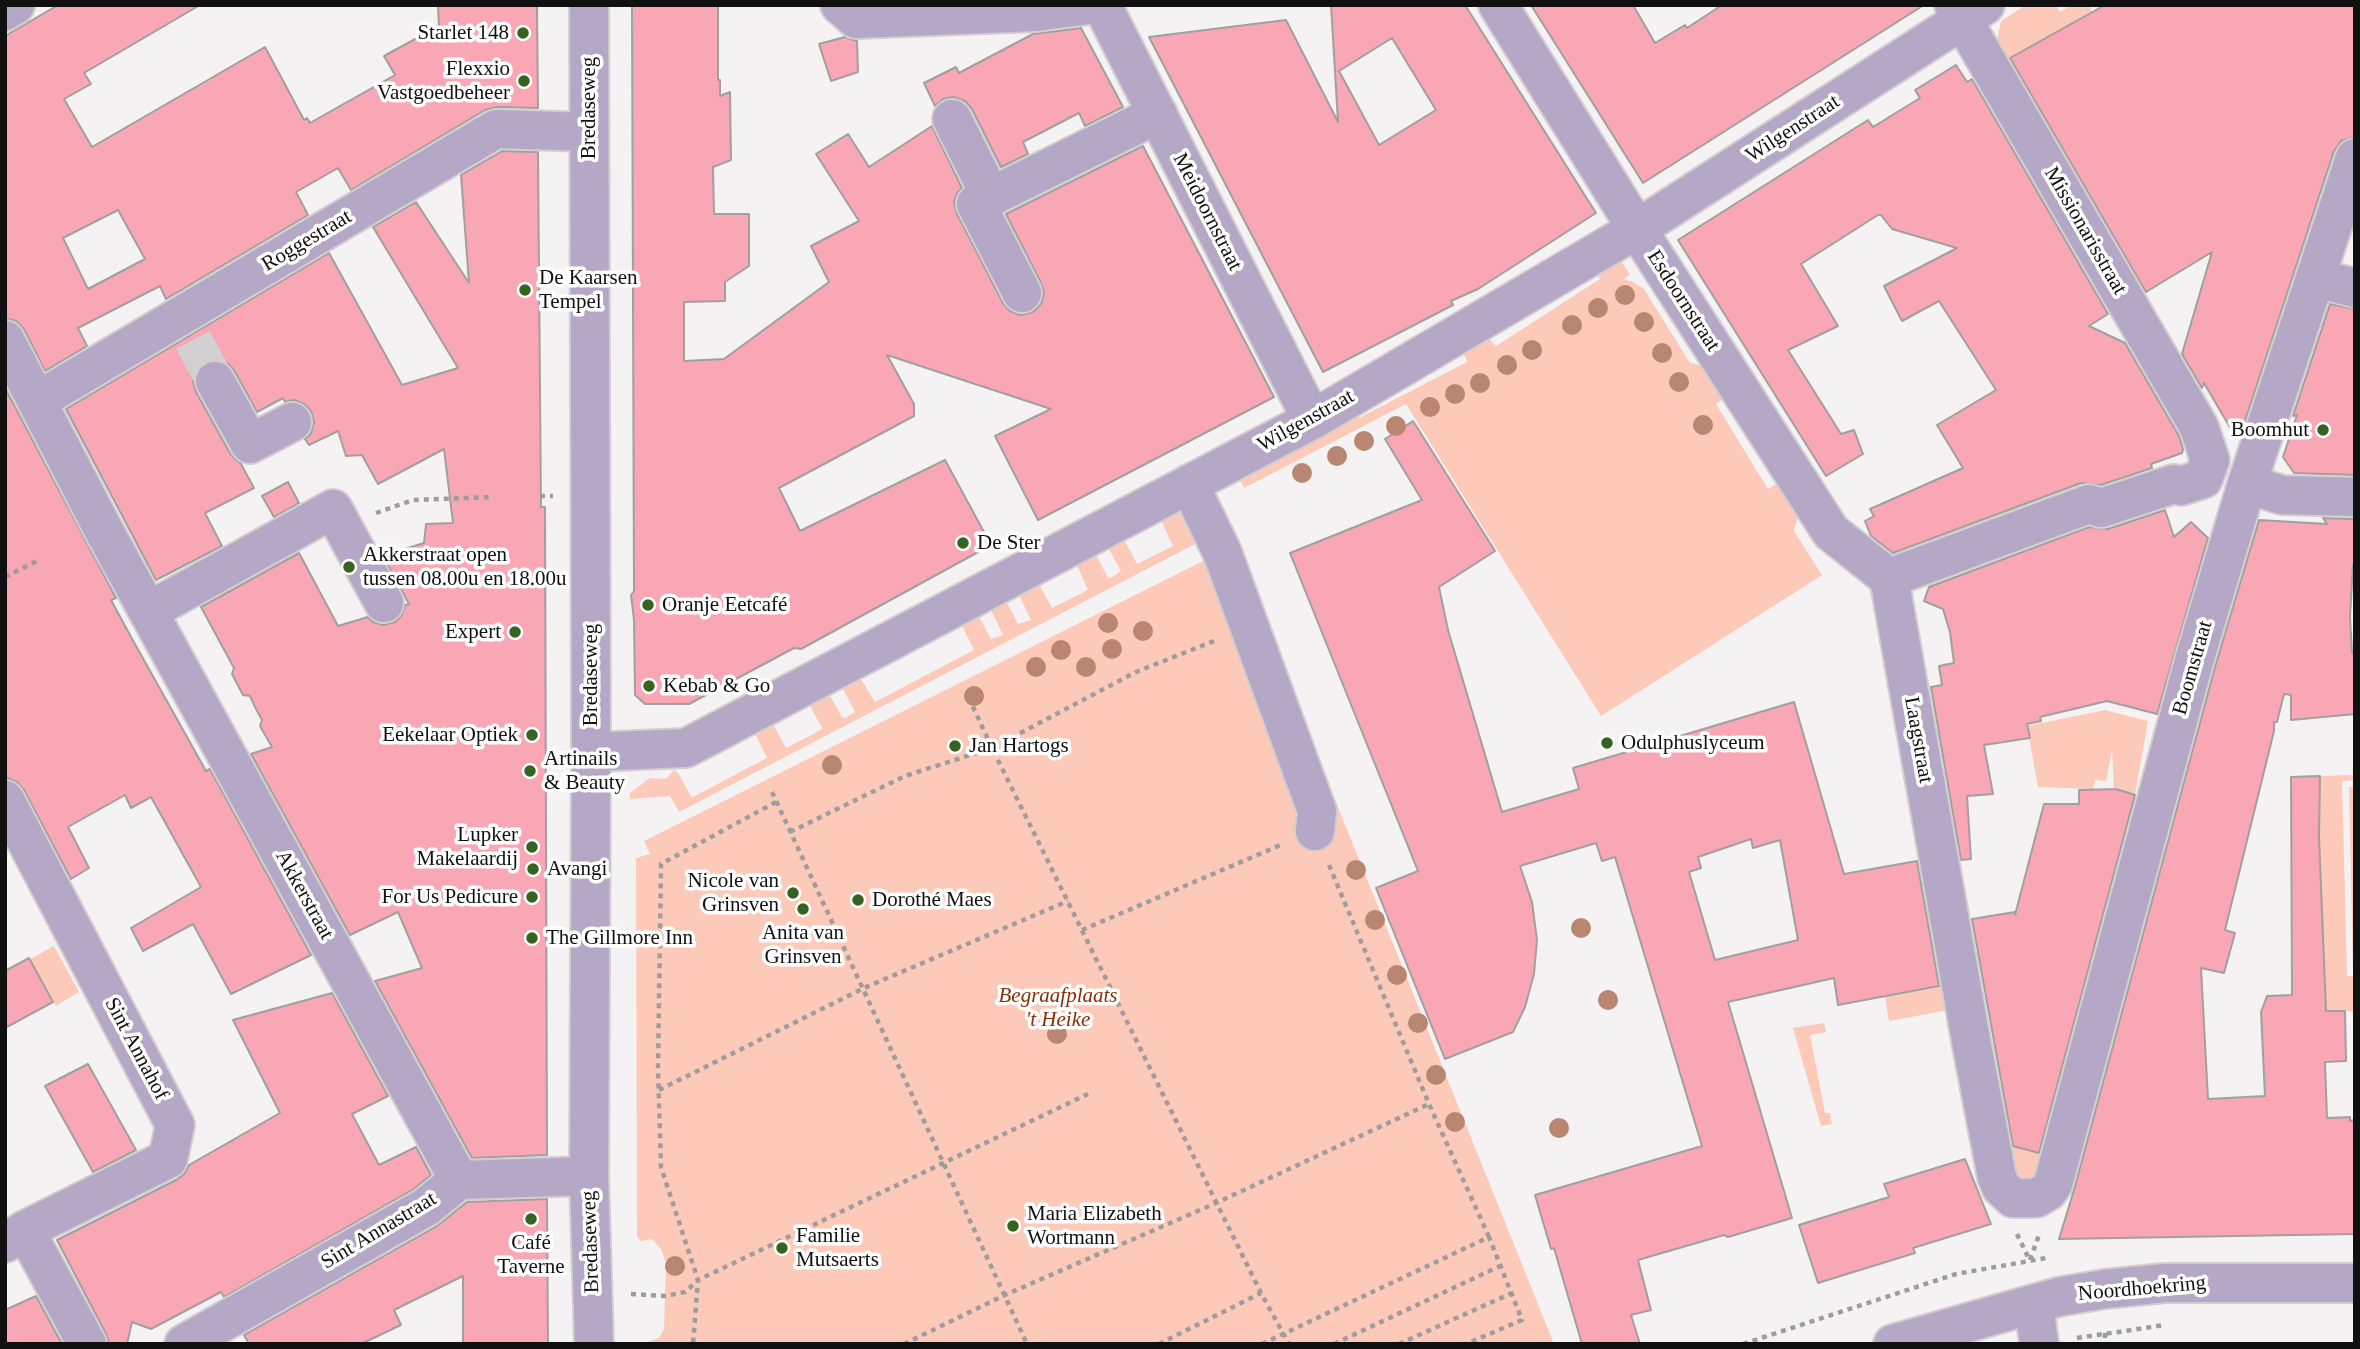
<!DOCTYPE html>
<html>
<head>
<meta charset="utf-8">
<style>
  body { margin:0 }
  #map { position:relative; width:2360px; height:1349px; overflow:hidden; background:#f5f2f4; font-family:"Times New Roman",serif }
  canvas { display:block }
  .frame { position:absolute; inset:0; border:7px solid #111011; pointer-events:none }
</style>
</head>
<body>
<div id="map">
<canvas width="2360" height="1349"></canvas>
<div class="frame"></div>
</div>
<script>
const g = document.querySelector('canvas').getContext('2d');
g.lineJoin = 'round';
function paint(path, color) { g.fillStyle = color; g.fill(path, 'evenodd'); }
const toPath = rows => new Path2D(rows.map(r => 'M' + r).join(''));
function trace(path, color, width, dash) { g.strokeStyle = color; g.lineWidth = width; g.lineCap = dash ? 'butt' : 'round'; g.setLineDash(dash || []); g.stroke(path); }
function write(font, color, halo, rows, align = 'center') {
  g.font = font + ' "Times New Roman",serif'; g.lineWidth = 7; g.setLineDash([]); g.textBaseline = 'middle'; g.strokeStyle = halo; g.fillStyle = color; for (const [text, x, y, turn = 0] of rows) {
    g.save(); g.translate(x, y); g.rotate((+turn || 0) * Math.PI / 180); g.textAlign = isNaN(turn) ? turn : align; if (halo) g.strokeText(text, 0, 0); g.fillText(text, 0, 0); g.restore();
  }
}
paint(toPath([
  [2026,5,2056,5,2060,12,2072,5,2093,5,2090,7,2092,12,2008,59,1997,40,2001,21],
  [1616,252,1630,275,1623,279,1633,282,1644,289,1690,363,1704,366,1727,396,1716,404,1768,489,1781,481,1802,500,1794,531,1822,575,1601,716,1406,404,1244,488,1237,475,1357,415,1359,418,1467,362,1463,352,1486,336,1496,346,1600,279,1596,268],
  [1178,506,1197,543,679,812,670,796,630,799,630,793,650,778,666,779,674,770,679,774,691,797,693,797,767,758,754,731,772,722,786,748,821,730,822,728,808,702,828,692,842,717,845,718,855,712,841,685,859,676,875,702,974,650,960,622,977,613,991,639,1003,635,991,610,1005,599,1018,624,1031,620,1019,595,1038,582,1052,608,1088,590,1075,561,1095,552,1108,578,1111,578,1121,571,1107,546,1123,538,1137,564,1173,546,1160,518],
  [1233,546,1554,1344,642,1344,659,1338,664,1329,666,1263,661,1249,652,1239,641,1241,637,1237,636,858,650,854,644,841],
  [2105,710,2148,721,2135,794,2114,791,2112,750,2106,781,2095,780,2093,789,2038,787,2027,726],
  [2355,775,2355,780,2342,781,2347,976,2355,976,2355,1011,2326,1011,2319,837,2320,776],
  [2349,787,2355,787,2353,970],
  [54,946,79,992,56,1006,30,959],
  [1950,985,1954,1009,1889,1021,1885,997],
  [1824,1023,1826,1032,1810,1035,1825,1113,1830,1113,1832,1124,1821,1126,1793,1028],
  [2001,1127,2046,1139,2034,1179,2023,1180,2018,1178]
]), '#fdc9b8');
const building = toPath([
  [58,5,200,5,84,73,91,84,64,99,92,147,265,47,304,120,307,118,310,123,395,75,384,56,439,26,438,6,537,5,538,108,497,107,485,110,351,190,338,168,296,192,308,215,166,299,160,286,78,328,87,346,45,371,24,329,16,321,5,318,5,36,58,5],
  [118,210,145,259,88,289,63,238,118,210],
  [632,5,718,5,718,80,720,80,720,96,730,92,731,160,713,167,714,214,749,214,749,266,725,282,725,301,684,302,684,361,724,359,829,282,811,246,859,221,816,154,848,134,869,167,932,126,962,188,957,193,954,202,957,214,1003,303,1010,311,1020,315,1033,312,1041,304,1044,293,1041,283,1006,214,1143,146,1274,397,1038,520,995,436,1051,409,887,355,914,404,914,416,779,488,800,531,945,460,991,545,801,649,794,648,689,704,645,704,635,695,634,620,631,595,634,591,632,5],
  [1331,5,1465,5,1596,213,1478,289,1451,301,1453,305,1323,372,1149,37,1286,20,1338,122,1331,5],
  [1392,38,1436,110,1379,145,1339,71,1392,38],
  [1531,5,1633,5,1655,43,1685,25,1687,28,1722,5,1924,5,1643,183,1531,5],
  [2105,5,2355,5,2355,137,2341,141,2334,151,2243,427,2231,429,2204,383,2202,388,2182,354,2212,252,2146,292,2010,58,2105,5],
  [1081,28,1123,107,1085,126,1079,113,1023,142,1028,154,1001,167,972,109,965,101,953,97,943,99,935,106,924,83,956,67,959,73,1033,34,1081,28],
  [845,37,857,41,858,72,831,81,819,44,845,37],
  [1956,65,1967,82,1972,79,2108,314,2089,326,2125,343,2179,436,2183,449,2182,453,2151,464,2152,468,2101,485,2081,483,1893,553,1871,536,1865,521,1874,516,1870,509,1963,468,1937,425,1996,390,1939,301,1902,321,1884,286,1957,248,1892,229,1881,215,1878,215,1801,264,1838,326,1788,350,1841,434,1854,430,1863,454,1826,476,1678,240,1868,120,1873,127,1920,98,1915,90,1956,65],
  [502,151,538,152,541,507,545,507,547,1155,472,1158,375,981,422,968,398,912,350,935,251,754,272,747,260,726,262,720,256,709,250,696,243,695,232,674,234,668,201,607,299,553,338,626,368,617,373,622,383,625,395,622,402,615,405,605,409,604,383,556,424,543,426,524,453,523,444,449,378,484,362,455,346,456,338,431,309,445,305,439,311,433,314,422,311,411,304,404,294,400,285,402,283,398,257,412,234,370,227,363,216,359,205,362,196,370,193,381,196,392,231,455,241,464,254,488,205,513,222,546,156,580,66,409,329,253,402,385,458,368,373,227,416,202,469,283,461,175,502,151],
  [2330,304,2355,309,2355,475,2294,473,2283,457,2297,415,2293,416,2330,304],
  [5,388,116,598,111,600,131,637,206,771,210,769,311,955,231,994,193,924,143,951,131,928,201,887,151,797,131,808,125,795,68,827,89,868,71,879,24,790,17,782,7,778,5,775,5,388],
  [1413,421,1495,551,1439,587,1448,630,1502,812,1579,789,1573,768,1794,702,1844,874,1917,861,1939,986,1838,1005,1834,978,1728,1002,1792,1218,1728,1237,1724,1235,1638,1260,1651,1310,1631,1315,1640,1344,1582,1344,1554,1248,1551,1249,1535,1195,1702,1146,1615,857,1602,861,1596,843,1520,866,1532,902,1537,940,1534,974,1525,1007,1513,1032,1445,1059,1376,888,1418,871,1290,553,1422,500,1385,439,1413,421],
  [1751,839,1753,848,1780,840,1798,940,1715,960,1689,872,1701,868,1698,857,1751,839],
  [288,482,299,503,274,517,262,496,288,482],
  [2165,510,2174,537,2191,522,2208,538,2157,714,2107,701,2040,717,2041,721,2027,724,2030,738,1984,745,1993,794,1967,796,1971,859,1961,860,1931,687,1942,685,1939,666,1954,663,1950,632,1943,609,1924,601,1929,587,2089,527,2108,529,2165,510],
  [2323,518,2355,519,2355,565,2353,565,2350,617,2352,653,2355,653,2355,714,2291,720,2291,695,2284,694,2277,722,2274,722,2274,731,2225,930,2235,933,2224,973,2201,968,2208,1099,2265,1096,2261,1012,2267,996,2292,995,2291,777,2320,776,2319,837,2326,1011,2345,1011,2346,1061,2325,1062,2327,1118,2350,1117,2350,1121,2355,1120,2355,1234,2059,1239,2074,1190,2215,667,2259,520,2327,524,2323,518],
  [2116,789,2135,795,2039,1153,2013,1146,1972,919,2015,912,2015,915,2044,804,2079,804,2079,790,2116,789],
  [29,958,53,1002,5,1028,5,971,29,958],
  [332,993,388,1096,352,1114,379,1165,416,1147,431,1175,414,1189,224,1297,221,1292,151,1329,132,1322,127,1344,109,1344,106,1334,57,1240,178,1179,185,1173,189,1165,280,1113,233,1020,332,993],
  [88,1064,136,1150,93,1172,45,1086,88,1064],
  [1965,1159,1991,1224,1913,1248,1915,1253,1818,1283,1799,1225,1889,1197,1884,1184,1965,1159],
  [547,1199,548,1344,463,1344,463,1276,394,1310,401,1325,361,1344,249,1344,244,1335,437,1226,467,1202,547,1199],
  [36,1296,62,1344,5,1344,5,1310,36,1296]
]);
paint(building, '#f9a6b5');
trace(building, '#a29f9f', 2);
trace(toPath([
  [193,340,215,381]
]), '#d3d0d2', 38, [38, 19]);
const minor = toPath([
  [589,5,591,752,589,1176,594,1344],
  [840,5,856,19,1036,12,1088,5],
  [1102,5,1312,420],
  [1498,5,1637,229,1831,532,1889,578],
  [1954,5,2199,427,2210,460],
  [5,11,15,5],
  [952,119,991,197],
  [2316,278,2355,288],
  [1022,293,976,204,1158,114],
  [5,340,102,527,459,1180],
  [215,381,250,444,292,422],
  [37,401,496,129,589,132],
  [2210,460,2203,479,2181,486,2174,484,2101,508,2089,504,1889,578,1972,1046,1997,1177,2001,1187,2013,1198,2036,1198,2048,1191,2053,1184,2194,661,2247,484,2355,158],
  [1189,484,1222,552,1317,811,1315,831],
  [2247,484,2282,495,2355,497],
  [149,611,333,509,384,603],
  [591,752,686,748,1312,420,1637,229,1985,5],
  [5,800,175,1125,168,1159,25,1230,5,1243],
  [25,1230,87,1344],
  [2034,1304,2039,1344],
  [184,1344,426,1207,459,1180,589,1176],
  [1893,1344,2058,1297,2105,1289,2165,1283,2355,1283]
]);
trace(minor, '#d1ced0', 42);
trace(toPath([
  [540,496,553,496],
  [376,513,413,500,493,497],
  [5,577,37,561],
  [1214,641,1136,672,992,748,1261,1293,1289,1344],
  [772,792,1027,1344],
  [776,802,661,864,658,1069,661,1167,698,1280,1088,1094],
  [790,832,905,776,992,748,968,696],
  [1329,865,1429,1104,1489,1237],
  [1082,930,1283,844],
  [659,1090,864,988,1068,901],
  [2017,1234,2030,1261],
  [2030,1260,2039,1235],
  [631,1294,665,1296,685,1292,698,1280,693,1344],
  [2105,1333,2105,1344],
  [2077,1338,2165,1325],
  [904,1344,1005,1295,1216,1203,1429,1104],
  [1159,1344,1261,1293],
  [1262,1344,1489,1237,1522,1320,1466,1344],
  [1334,1344,1500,1266],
  [1399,1344,1512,1293],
  [1743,1344,1956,1274,2046,1258]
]), '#9e9c9d', 4.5, [5, 5]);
trace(minor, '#b4a8c6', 38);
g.fillStyle = '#b98671';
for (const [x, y] of [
  [1625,295],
  [1598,308],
  [1644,322],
  [1572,325],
  [1532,350],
  [1662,353],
  [1507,365],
  [1679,382],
  [1480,383],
  [1455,394],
  [1430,407],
  [1703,425],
  [1396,426],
  [1364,441],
  [1337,456],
  [1302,473],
  [1108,623],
  [1143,631],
  [1112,649],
  [1061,650],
  [1036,667],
  [1086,667],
  [974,696],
  [832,765],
  [1356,870],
  [1375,920],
  [1581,928],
  [1397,975],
  [1608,1000],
  [1418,1023],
  [1057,1034],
  [1436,1075],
  [1455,1122],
  [1559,1128],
  [675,1266]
]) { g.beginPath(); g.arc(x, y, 10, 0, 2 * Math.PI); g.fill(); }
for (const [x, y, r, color] of [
  [523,33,7,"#366321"],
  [524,81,7,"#366321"],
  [525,290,7,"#366321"],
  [2323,430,7,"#366321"],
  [963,543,7,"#366321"],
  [349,567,7,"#366321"],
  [648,605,7,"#366321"],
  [515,632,7,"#366321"],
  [649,686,7,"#366321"],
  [532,735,7,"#366321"],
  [1607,743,7,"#366321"],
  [955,746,7,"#366321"],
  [530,771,7,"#366321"],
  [532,847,7,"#366321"],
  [533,869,7,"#366321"],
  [793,893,7,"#366321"],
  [532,897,7,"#366321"],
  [858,900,7,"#366321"],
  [803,909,7,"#366321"],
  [532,938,7,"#366321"],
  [531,1219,7,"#366321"],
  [1013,1226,7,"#366321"],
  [782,1248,7,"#366321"]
]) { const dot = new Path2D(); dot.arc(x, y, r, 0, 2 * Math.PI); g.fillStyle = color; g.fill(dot); trace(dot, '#fff', 2.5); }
write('21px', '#111011', '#fff', [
  ["Starlet 148",509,33,"right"],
  ["Flexxio",510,69,"right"],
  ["Vastgoedbeheer",510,93,"right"],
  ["De Kaarsen",539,278],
  ["Tempel",539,302],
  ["Boomhut",2309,430,"right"],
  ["De Ster",977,543],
  ["Akkerstraat open",363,555],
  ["tussen 08.00u en 18.00u",363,579],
  ["Oranje Eetcafé",662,605],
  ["Expert",501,632,"right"],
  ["Kebab & Go",663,686],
  ["Eekelaar Optiek",518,735,"right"],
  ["Odulphuslyceum",1621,743],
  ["Jan Hartogs",969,746],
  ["Artinails",544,759],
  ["& Beauty",544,783],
  ["Lupker",518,835,"right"],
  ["Makelaardij",518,859,"right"],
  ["Avangi",547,869],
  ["Nicole van",779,881,"right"],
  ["Grinsven",779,905,"right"],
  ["For Us Pedicure",518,897,"right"],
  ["Dorothé Maes",872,900],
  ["Anita van",803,933,"center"],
  ["Grinsven",803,957,"center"],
  ["The Gillmore Inn",546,938],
  ["Maria Elizabeth",1027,1214],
  ["Wortmann",1027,1238],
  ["Familie",796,1236],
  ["Mutsaerts",796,1260],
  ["Café",531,1243,"center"],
  ["Taverne",531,1267,"center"]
], 'left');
write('21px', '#111011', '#fff', [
  ["Bredaseweg",589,108,-90],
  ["Wilgenstraat",1793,129,-33],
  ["Meidoornstraat",1207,212,63],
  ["Missionarisstraat",2085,231,60],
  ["Roggestraat",307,241,-31],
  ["Esdoornstraat",1683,301,57],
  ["Wilgenstraat",1306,421,-29],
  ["Boomstraat",2193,668,-74],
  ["Bredaseweg",591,675,-90],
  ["Laagstraat",1918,740,80],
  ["Akkerstraat",304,895,61],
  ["Sint Annahof",136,1049,62],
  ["Sint Annastraat",379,1231,-31],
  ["Bredaseweg",591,1242,-92],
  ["Noordhoekring",2142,1289,-5]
]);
write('italic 21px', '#882e06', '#fff', [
  ["Begraafplaats",1058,996],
  ["'t Heike",1058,1020]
]);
</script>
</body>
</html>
